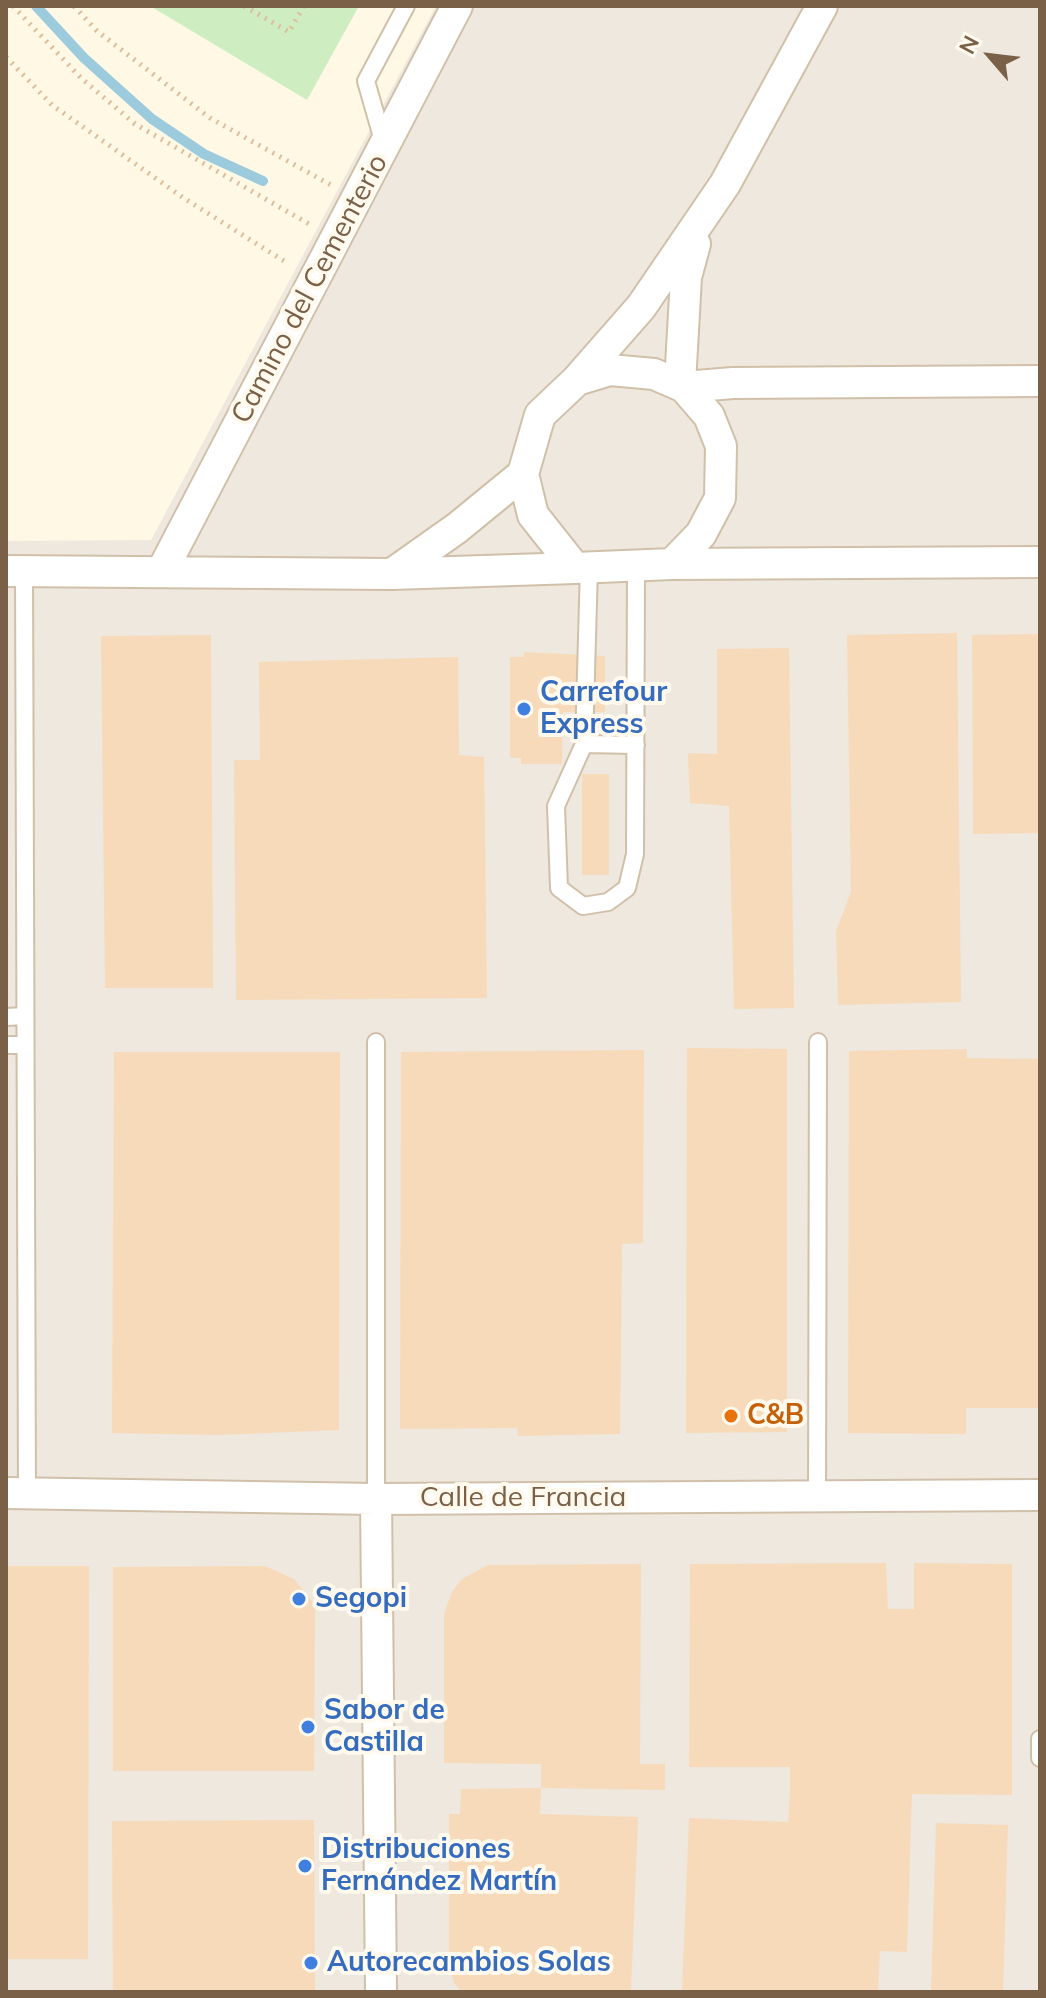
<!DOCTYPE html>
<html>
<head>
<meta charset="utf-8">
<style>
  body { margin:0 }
  #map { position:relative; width:1046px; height:1998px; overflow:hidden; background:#fef8e5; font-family:Mulish,sans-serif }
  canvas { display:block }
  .frame { position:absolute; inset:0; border:8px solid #7a6047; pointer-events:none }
  .north { position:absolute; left:950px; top:16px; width:80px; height:80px; -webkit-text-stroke:6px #fffaed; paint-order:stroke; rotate:298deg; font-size:22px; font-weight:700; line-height:32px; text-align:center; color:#7a6047 }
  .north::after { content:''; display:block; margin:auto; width:28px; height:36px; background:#7a6047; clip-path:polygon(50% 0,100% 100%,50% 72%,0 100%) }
</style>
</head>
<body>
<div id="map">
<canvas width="1046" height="1998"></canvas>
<div class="frame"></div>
<div class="north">N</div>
</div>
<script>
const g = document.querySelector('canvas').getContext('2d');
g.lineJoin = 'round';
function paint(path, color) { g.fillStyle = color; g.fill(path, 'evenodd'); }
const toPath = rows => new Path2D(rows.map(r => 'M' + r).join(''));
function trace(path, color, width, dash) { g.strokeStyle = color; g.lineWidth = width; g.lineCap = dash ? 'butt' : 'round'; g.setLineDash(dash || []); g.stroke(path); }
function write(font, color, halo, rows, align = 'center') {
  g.font = font + ' Mulish,sans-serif'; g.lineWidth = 8; g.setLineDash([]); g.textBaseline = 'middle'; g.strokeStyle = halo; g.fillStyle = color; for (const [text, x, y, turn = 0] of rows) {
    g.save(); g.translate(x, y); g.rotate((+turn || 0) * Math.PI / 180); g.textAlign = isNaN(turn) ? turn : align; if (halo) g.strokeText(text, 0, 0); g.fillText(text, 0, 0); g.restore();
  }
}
paint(toPath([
  [436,6,1040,6,1040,1992,6,1992,6,541,151,540]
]), '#eee8df');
paint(toPath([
  [150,6,359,6,307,100]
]), '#ceeec1');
trace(toPath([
  [36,6,84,58,152,119,204,154,263,181]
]), '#9ccbdd', 10);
paint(toPath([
  [957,633,961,1002,838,1005,836,931,851,892,847,635],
  [1040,634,1040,833,973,834,972,635],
  [211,635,213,988,105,988,101,636],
  [789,648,794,1008,734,1009,729,806,690,803,688,753,717,754,717,649],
  [524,652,605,656,605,712,563,712,562,764,521,764,521,758,510,758,510,657,524,657],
  [458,657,459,755,484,757,487,998,236,1000,234,760,260,760,259,662],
  [582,774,609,774,609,875,582,875],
  [687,1048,787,1049,787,1432,686,1433],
  [967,1049,967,1058,1040,1059,1040,1408,966,1408,966,1434,848,1433,849,1051],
  [644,1050,643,1243,622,1244,620,1434,518,1436,517,1428,400,1429,401,1052],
  [114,1052,340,1052,339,1430,219,1435,112,1433],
  [886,1563,888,1609,914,1609,914,1563,1012,1564,1012,1795,912,1794,907,1952,880,1951,878,1992,682,1992,689,1818,788,1822,790,1792,790,1767,689,1767,690,1564],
  [641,1564,640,1764,665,1764,665,1790,541,1788,541,1764,444,1763,444,1614,452,1592,462,1579,488,1565],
  [6,1566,89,1566,88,1959,6,1959],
  [265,1566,294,1579,315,1605,314,1771,113,1771,113,1567],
  [541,1788,540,1814,638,1817,631,1992,462,1992,454,1983,449,1964,449,1814,460,1814,461,1789],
  [314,1820,315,1992,113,1992,112,1821],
  [936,1823,1008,1825,1003,1992,931,1992]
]), '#f7dab9');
const lane = toPath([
  [384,144,366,81,406,6],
  [589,567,584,744,556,806,559,888,583,906,608,902,627,888,635,854,636,566],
  [24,571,27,1493],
  [584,744,636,745],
  [6,1017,25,1016],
  [376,1042,376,1499],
  [6,1045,25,1045],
  [817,1495,818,1042],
  [1040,1758,1040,1739]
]);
const street = toPath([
  [610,370,654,374,684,387,709,416,721,446,720,498,701,534,672,564,575,568,533,515,523,474,540,415,577,380,610,370],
  [577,380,641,307,725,184,822,6],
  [680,384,686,277,695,244],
  [684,387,733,383,1040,381],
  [672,564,1040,562],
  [6,571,392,574,575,568],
  [162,571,457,6],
  [392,574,457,528,523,474],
  [6,1493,376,1499,1040,1495],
  [376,1499,381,1992]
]);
trace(lane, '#d1c0a9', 20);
trace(street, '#d1c0a9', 34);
trace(toPath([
  [13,6,81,78,135,124,309,224],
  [74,6,97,31,210,118,331,185],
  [244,6,289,32,304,6],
  [6,57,52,105,185,199,289,264]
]), '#dcbd9c', 5, [2, 6]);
trace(lane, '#fff', 16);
trace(street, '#fff', 30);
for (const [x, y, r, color] of [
  [524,709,8,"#3f7fe0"],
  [731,1416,8,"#e8710a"],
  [299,1599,8,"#3f7fe0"],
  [308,1727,8,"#3f7fe0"],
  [305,1866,8,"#3f7fe0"],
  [311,1963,8,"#3f7fe0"]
]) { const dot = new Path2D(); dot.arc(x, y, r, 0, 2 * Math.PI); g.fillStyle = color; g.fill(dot); trace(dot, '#fffaed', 3); }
write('28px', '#7a6047', '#fffaed', [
  ["Camino del Cementerio",310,289,-62],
  ["Calle de Francia",523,1498]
]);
write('bold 28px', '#366cbe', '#fffaed', [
  ["Carrefour",540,693],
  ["Express",540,725],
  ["Segopi",315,1599],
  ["Sabor de",324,1711],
  ["Castilla",324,1743],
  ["Distribuciones",321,1850],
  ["Fernández Martín",321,1882],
  ["Autorecambios Solas",327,1963]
], 'left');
write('bold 28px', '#c56008', '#fffaed', [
  ["C&B",747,1416]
], 'left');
</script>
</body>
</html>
